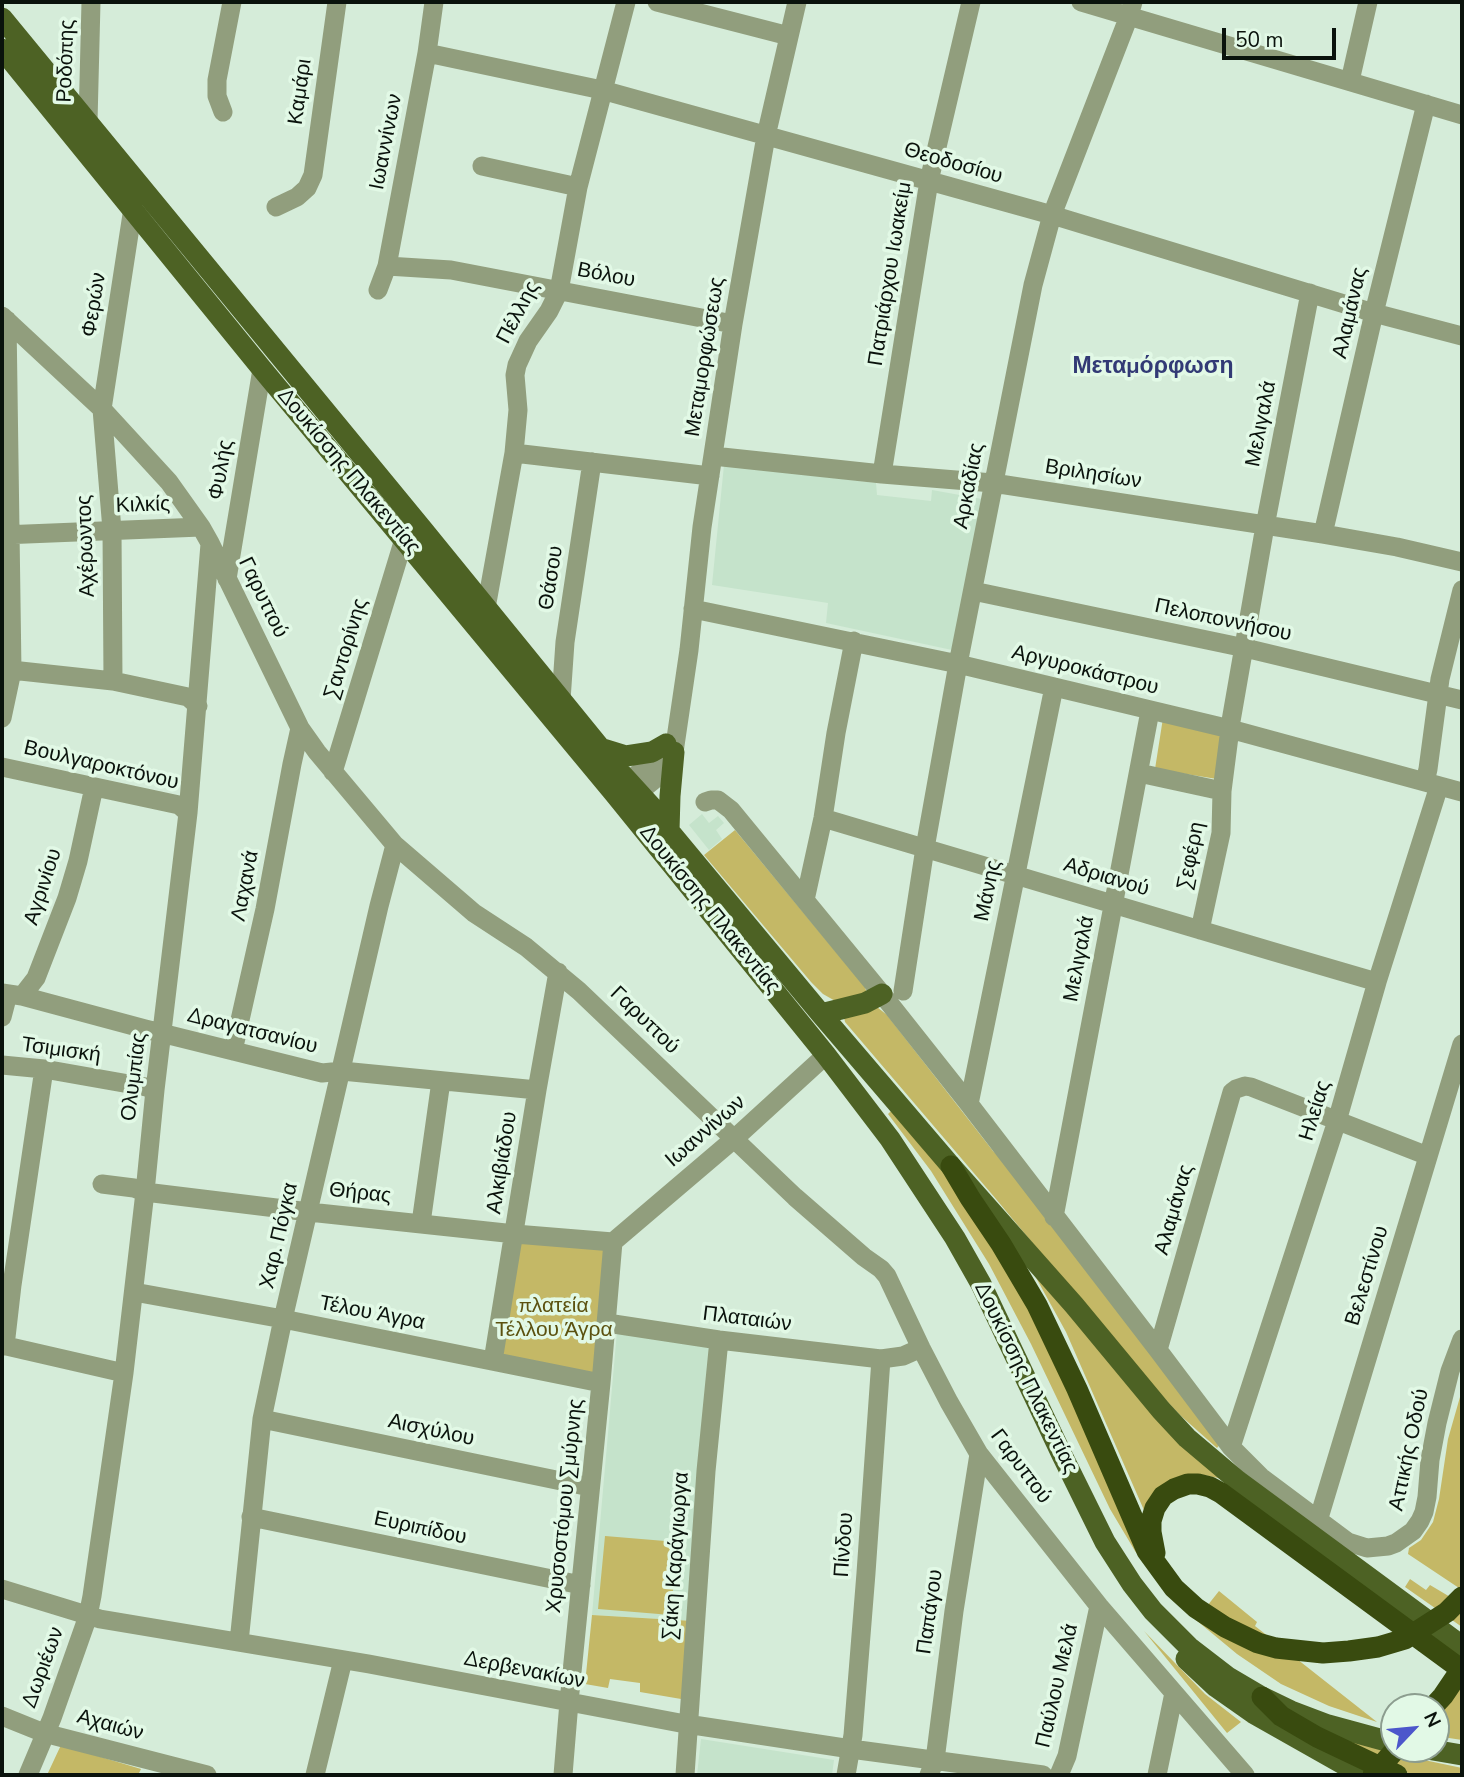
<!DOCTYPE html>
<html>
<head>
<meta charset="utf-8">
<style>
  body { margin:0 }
  #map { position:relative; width:1464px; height:1777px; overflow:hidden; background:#d5ecd9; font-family:"Nunito Sans",sans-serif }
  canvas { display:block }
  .frame { position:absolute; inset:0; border:4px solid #0a120c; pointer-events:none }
  .north { position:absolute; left:1380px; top:1693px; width:70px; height:70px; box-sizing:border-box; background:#e2f9e6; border:2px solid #8c9d8f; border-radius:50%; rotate:64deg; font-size:19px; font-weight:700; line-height:28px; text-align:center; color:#0a120c }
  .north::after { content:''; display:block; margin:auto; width:24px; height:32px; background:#4c56cb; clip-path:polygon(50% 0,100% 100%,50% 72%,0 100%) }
  .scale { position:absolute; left:1222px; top:28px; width:114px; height:32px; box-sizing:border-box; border:4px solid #0a120c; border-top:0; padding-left:9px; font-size:21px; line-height:24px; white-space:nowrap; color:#0a120c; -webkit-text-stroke:5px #e2f9e6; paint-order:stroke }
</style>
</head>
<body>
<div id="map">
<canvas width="1464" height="1777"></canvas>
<div class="frame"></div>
<div class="north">N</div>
<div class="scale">50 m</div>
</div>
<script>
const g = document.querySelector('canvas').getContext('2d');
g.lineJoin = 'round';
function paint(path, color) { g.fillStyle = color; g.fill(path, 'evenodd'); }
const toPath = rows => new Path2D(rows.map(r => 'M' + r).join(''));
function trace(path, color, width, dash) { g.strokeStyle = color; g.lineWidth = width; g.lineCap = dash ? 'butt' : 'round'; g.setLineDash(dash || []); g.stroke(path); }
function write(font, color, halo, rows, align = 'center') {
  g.font = font + ' "Nunito Sans",sans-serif'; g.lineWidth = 7; g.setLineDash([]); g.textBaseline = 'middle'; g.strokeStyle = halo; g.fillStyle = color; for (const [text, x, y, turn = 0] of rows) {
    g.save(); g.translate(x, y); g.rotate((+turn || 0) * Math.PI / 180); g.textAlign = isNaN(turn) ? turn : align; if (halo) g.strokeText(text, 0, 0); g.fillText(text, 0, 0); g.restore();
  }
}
paint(toPath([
  [724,465,876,483,877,495,931,501,932,490,982,499,952,650,826,623,828,603,712,585],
  [702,814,709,823,718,816,724,823,716,830,722,839,709,850,689,825],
  [617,1331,717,1345,693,1621,592,1615],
  [701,1739,834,1760,832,1775,697,1775]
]), '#c5e3cb');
paint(toPath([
  [1163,718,1224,731,1217,779,1155,769],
  [735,830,865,987,867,994,837,1002,823,994,811,982,704,855],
  [877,1007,887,1015,993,1151,1009,1165,1221,1443,1217,1448,1181,1416,1143,1376,996,1199,845,1022,844,1017],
  [893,1109,996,1239,1159,1581,1135,1551,1110,1509,1031,1344,989,1264,931,1171,888,1114],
  [519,1242,607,1250,597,1377,499,1357],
  [1024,1256,1229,1483,1218,1478,1199,1474,1147,1517,1066,1332],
  [1462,1390,1462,1590,1408,1554,1409,1548,1421,1540,1433,1522,1439,1499,1448,1439],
  [605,1536,677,1542,671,1615,598,1609],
  [1410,1579,1426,1590,1430,1585,1462,1604,1462,1627,1405,1587],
  [1219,1591,1257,1622,1255,1626,1377,1722,1329,1706,1281,1684,1237,1654,1196,1620],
  [592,1615,693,1621,687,1700,640,1692,640,1683,610,1679,608,1688,585,1684],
  [1144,1631,1205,1694,1241,1722,1227,1733],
  [1462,1680,1462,1740,1436,1736,1436,1709],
  [1339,1736,1391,1753,1462,1768,1462,1775,1412,1775],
  [61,1745,141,1769,138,1775,47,1775]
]), '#c4b866');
trace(toPath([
  [657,2,789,36],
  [1081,2,1462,115],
  [427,53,602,90,1052,215,1374,313,1462,336],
  [1350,81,1368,2],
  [223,112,217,96,217,80,232,2],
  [88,122,91,2],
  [482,166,578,187],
  [276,207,297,197,307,188,313,175,337,2],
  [387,266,451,270,733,324],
  [378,290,387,266,427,53,434,2],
  [2,316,102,409,169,482,201,527,210,543,300,728,317,752,395,845,474,913,526,947,579,991,795,1197,864,1257,881,1269,887,1276,921,1348,949,1402,979,1454,1099,1606,1245,1775],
  [514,453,710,476],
  [713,456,882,474,993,483,1323,534,1397,547,1462,562],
  [882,474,929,181,971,2],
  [1323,534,1374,313,1426,104],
  [2,535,201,527],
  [227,579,262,369],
  [973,591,1245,648,1462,700],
  [486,608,514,453,518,410,515,375,517,365,528,341,549,311,559,291,578,187,626,2],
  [693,609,958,664,1230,729,1462,792],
  [2,669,113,681,188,697,198,706],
  [113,681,112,530,102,409,133,208],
  [561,700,565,642,592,462],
  [2,718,12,671,7,320],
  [2,767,179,805,188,813],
  [333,772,404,539],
  [1139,773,1222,791],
  [1425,782,1428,769,1440,679,1462,590],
  [616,791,656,759,667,743],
  [627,802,654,780,667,768,674,752,689,650,702,527,733,324,766,136,797,2],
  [705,802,711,800,718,800,731,810,882,994,969,1104,1158,1350,1231,1447,1261,1477,1348,1542,1367,1548,1388,1546,1396,1543,1413,1531,1420,1521,1424,1512,1427,1497,1430,1460,1437,1423,1450,1371,1462,1339],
  [823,818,1271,951,1377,982],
  [805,900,823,818,836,733,854,641],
  [1200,930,1221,833,1222,791,1231,721,1265,526,1310,293],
  [903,991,925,848,958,664,1033,285,1052,215,1129,16,1133,2],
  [2,993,22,996,145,1029,322,1073,342,1071,537,1090],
  [22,996,36,978,67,898,78,861,94,787],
  [2,1017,8,994],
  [233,1051,265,909,292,764,300,728],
  [2,1065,44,1069,146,1087,155,1090],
  [969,1104,1054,687],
  [102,1184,134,1188,145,1192,309,1212,515,1234,613,1242],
  [1054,1217,1150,711],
  [421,1223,441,1081],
  [613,1242,734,1139,826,1055],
  [134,1292,283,1319,601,1383],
  [607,1323,719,1340,881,1359],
  [2,1345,124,1373],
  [5,1346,12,1285,44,1069],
  [1158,1350,1232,1092,1236,1089,1245,1086,1251,1087,1428,1156],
  [493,1361,537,1090,558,972],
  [262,1419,590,1487],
  [1231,1447,1337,1121,1377,982,1439,786],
  [251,1517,581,1585],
  [1318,1521,1462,1044],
  [2,1589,100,1619,369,1664,680,1723,851,1749,1043,1775],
  [239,1642,262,1419,283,1319,379,906,395,845],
  [2,1716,44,1733,207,1775],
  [28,1775,52,1718,88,1616,92,1596,124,1373,145,1192,155,1090,188,813,210,544],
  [315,1775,343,1660],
  [563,1775,569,1702,601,1383,613,1242],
  [685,1775,706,1471,719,1340],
  [846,1775,853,1735,866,1573,881,1359,903,1356,921,1348],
  [929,1775,935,1760,954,1611,979,1454],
  [1059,1775,1067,1756,1099,1606],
  [1157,1775,1174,1693]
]), '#919e7d', 19);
trace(toPath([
  [2,18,423,530,619,771,651,806,669,831,821,1014,951,1166,1074,1305,1161,1410,1187,1438,1238,1481,1462,1646],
  [2,49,262,369,614,793,826,1055,890,1139,955,1238,981,1284,1062,1455,1105,1542,1132,1584,1153,1611,1189,1647,1228,1677,1262,1697,1291,1711,1328,1725,1394,1743],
  [600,748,626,756,652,752,666,744],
  [669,831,670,796,674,752],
  [821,1014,865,1003,882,994],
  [1186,1659,1216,1687,1253,1713,1345,1765,1355,1775],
  [1427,1749,1462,1755]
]), '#4d6224', 21);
trace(toPath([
  [951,1166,970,1198,1001,1244,1037,1305,1077,1389,1147,1551,1174,1588,1196,1608,1225,1627,1258,1643,1276,1648,1323,1653,1349,1651,1378,1647,1405,1639,1447,1612,1462,1597],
  [1155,1553,1151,1532,1151,1521,1155,1508,1163,1496,1174,1489,1188,1484,1198,1484,1210,1487,1221,1493,1462,1670],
  [1262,1697,1281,1716,1317,1737,1397,1775],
  [1433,1707,1443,1696,1462,1668],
  [1373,1775,1396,1749]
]), '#394b0f', 21);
write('21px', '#0a120c', '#e2f9e6', [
  ["Ροδόπης",67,61,-88],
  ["Καμάρι",301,92,-82],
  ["Ιωαννίνων",387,142,-79],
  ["Θεοδοσίου",953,164,16],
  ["Πατριάρχου Ιωακείμ",891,274,-81],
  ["Βόλου",606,276,11],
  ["Φερών",95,305,-81],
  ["Πέλλης",519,313,-62],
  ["Αλαμάνας",1351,313,-77],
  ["Μεταμορφώσεως",706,357,-81],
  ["Μελιγαλά",1262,424,-79],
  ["Φυλής",222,470,-80],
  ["Δουκίσσης Πλακεντίας",348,472,50],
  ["Βριλησίων",1093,475,9],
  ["Αρκαδίας",970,486,-79],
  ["Κιλκίς",143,506,-2],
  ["Αχέρωντος",87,546,-92],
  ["Θάσου",552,578,-81],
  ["Γαρυττού",262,598,64],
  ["Πελοποννήσου",1223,621,12],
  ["Σαντορίνης",347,649,-73],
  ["Αργυροκάστρου",1085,671,14],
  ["Βουλγαροκτόνου",101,766,13],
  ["Σεφέρη",1192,856,-79],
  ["Αδριανού",1106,878,17],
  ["Λαχανά",246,886,-79],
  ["Αγρινίου",44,887,-72],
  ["Μάνης",989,891,-78],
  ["Δουκίσσης Πλακεντίας",709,910,51],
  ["Μελιγαλά",1080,959,-79],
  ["Γαρυττού",644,1021,44],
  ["Δραγατσανίου",252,1032,14],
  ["Τσιμισκή",61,1051,8],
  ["Ολυμπίας",135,1077,-83],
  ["Ηλείας",1316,1111,-73],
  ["Ιωαννίνων",706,1132,-41],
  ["Αλκιβιάδου",503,1163,-81],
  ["Θήρας",360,1194,6],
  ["Αλαμάνας",1175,1210,-74],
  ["Χαρ. Πόγκα",280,1236,-77],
  ["Βελεστίνου",1368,1276,-73],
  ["Τέλου Άγρα",372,1314,11],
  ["Πλαταιών",747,1320,7],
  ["Δουκίσσης Πλακεντίας",1025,1378,64],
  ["Αισχύλου",431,1431,12],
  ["Αττικής Οδού",1410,1450,-78],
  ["Γαρυττού",1020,1467,53],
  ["Χρυσοστόμου Σμύρνης",566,1506,-84],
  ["Ευριπίδου",420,1529,12],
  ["Πίνδου",845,1545,-86],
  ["Σάκη Καράγιωργα",677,1556,-86],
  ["Παπάγου",931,1612,-82],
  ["Δωριέων",44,1668,-70],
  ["Δερβενακίων",524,1671,11],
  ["Παύλου Μελά",1058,1686,-77],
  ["Αχαιών",110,1726,15]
]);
write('21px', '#5b510f', '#e2f9e6', [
  ["πλατεία",554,1307],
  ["Τέλλου Άγρα",554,1331]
]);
write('bold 23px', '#323a75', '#e2f9e6', [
  ["Μεταμόρφωση",1153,367]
]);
</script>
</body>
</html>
